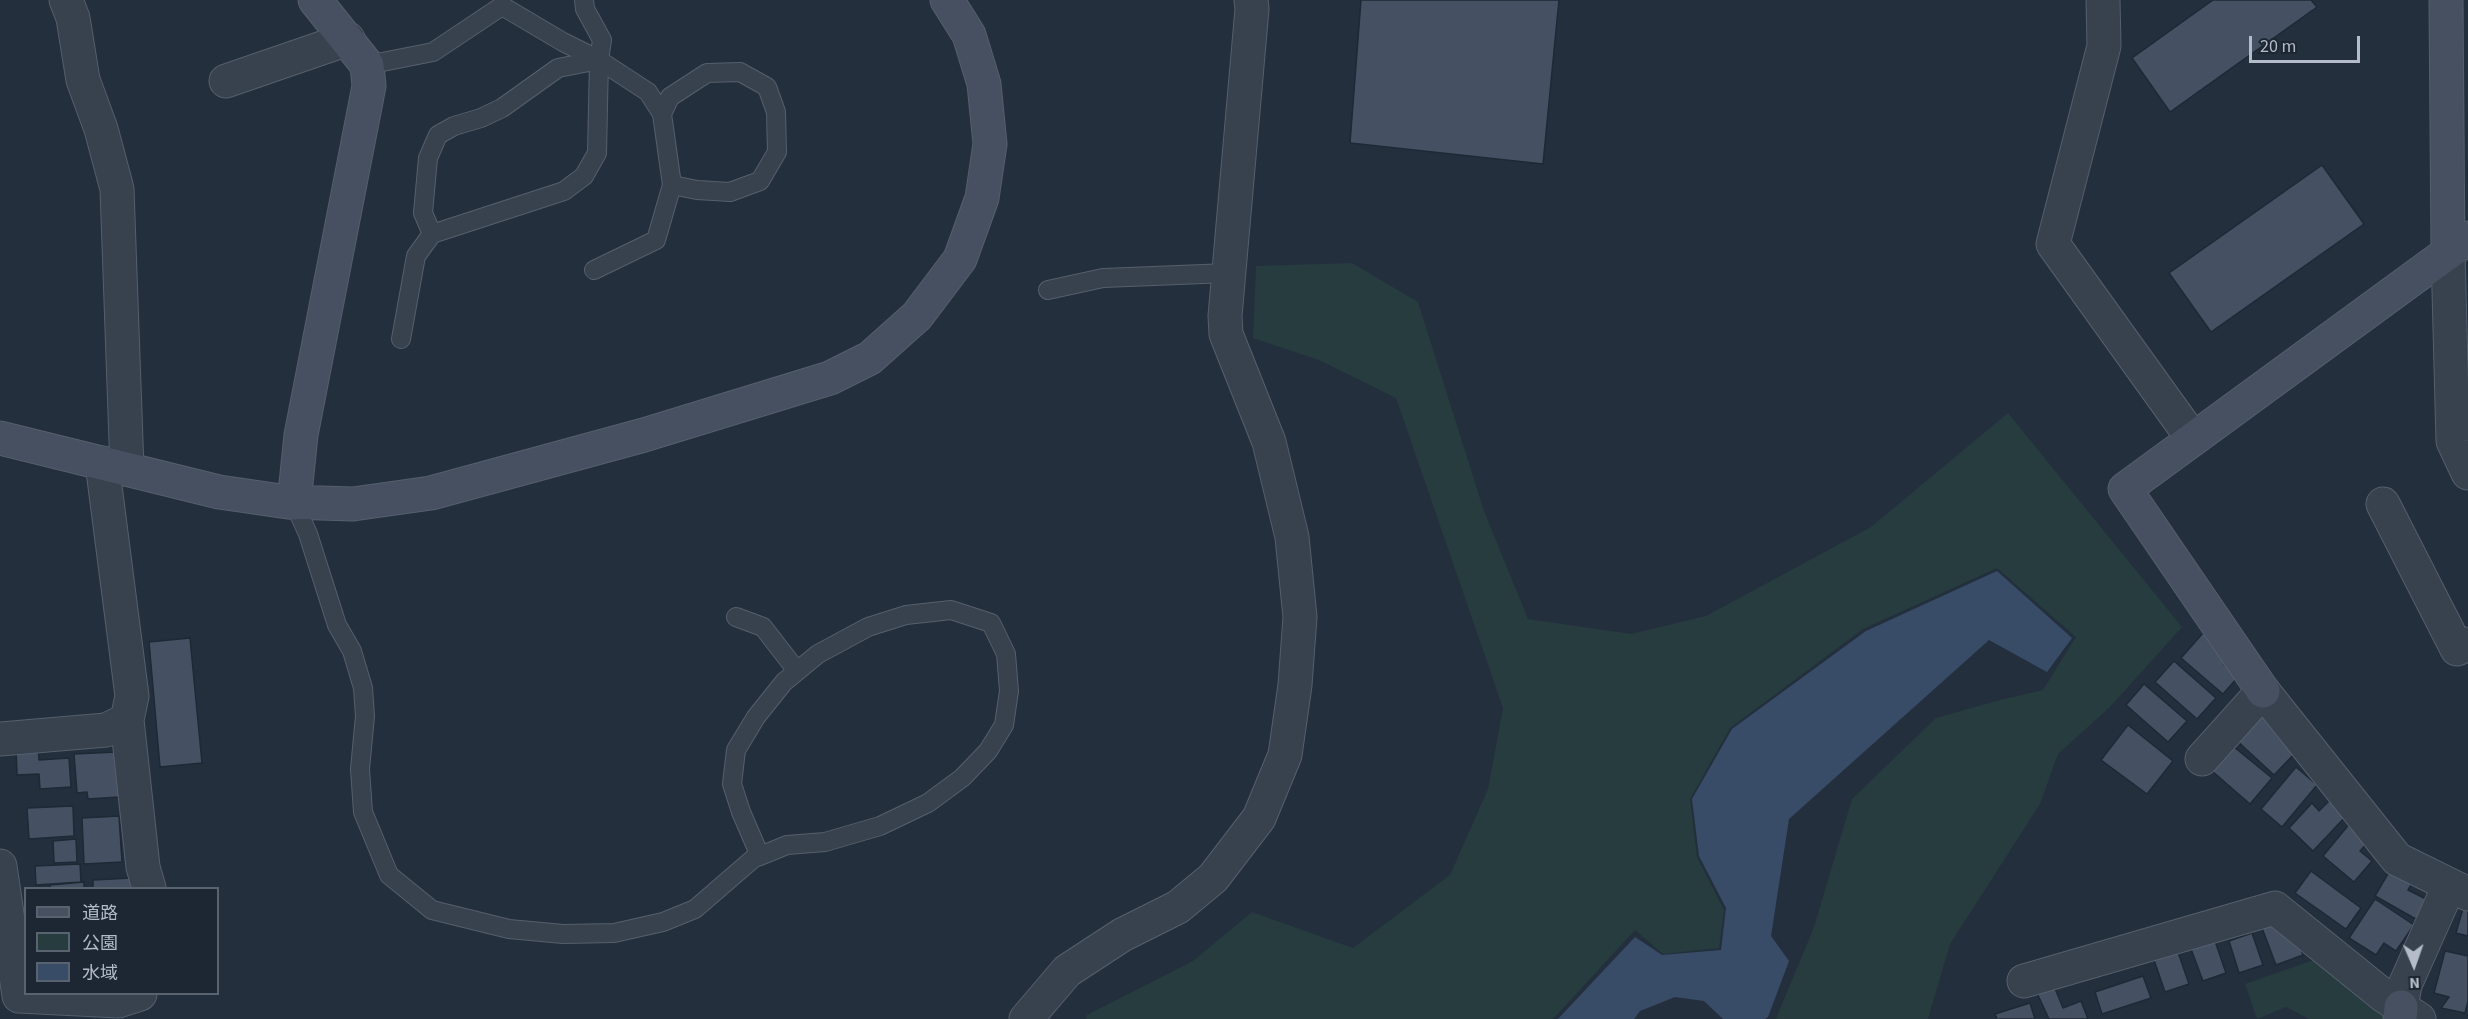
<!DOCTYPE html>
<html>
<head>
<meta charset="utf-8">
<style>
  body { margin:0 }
  #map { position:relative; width:2468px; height:1019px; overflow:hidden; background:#242f3e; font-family:"Source Sans 3","Noto Sans JP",sans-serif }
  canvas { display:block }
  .legend { position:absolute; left:24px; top:887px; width:195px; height:108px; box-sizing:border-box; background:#1d2633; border:2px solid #59626f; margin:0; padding:8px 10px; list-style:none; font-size:18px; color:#b4bcc9 }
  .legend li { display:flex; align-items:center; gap:12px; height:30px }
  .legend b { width:30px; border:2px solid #59626f }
  .north { position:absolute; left:2384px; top:935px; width:60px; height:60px; -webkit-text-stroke:4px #1d2633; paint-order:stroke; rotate:178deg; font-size:16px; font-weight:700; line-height:24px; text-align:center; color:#b4bcc9 }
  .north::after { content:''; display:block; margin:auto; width:21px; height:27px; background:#b4bcc9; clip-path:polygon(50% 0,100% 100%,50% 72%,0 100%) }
  .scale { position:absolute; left:2249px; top:36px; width:111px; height:27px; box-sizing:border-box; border:3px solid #b4bcc9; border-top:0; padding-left:8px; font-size:18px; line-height:21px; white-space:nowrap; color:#b4bcc9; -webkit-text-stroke:4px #1d2633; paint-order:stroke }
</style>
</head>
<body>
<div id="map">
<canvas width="2468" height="1019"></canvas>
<ul class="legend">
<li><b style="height:8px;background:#465061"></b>道路</li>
<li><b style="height:16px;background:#263c3f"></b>公園</li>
<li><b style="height:16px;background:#394c67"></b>水域</li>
</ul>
<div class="north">N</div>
<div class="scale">20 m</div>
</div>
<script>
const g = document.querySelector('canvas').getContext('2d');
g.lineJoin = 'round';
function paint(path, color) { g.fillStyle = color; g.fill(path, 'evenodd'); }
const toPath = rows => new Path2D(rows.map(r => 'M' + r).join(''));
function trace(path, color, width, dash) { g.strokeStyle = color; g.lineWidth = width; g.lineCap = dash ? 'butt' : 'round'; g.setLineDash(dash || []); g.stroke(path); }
paint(toPath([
  [1352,263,1418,302,1484,511,1528,619,1631,634,1706,616,1871,527,2008,413,2182,627,2110,707,2058,754,2040,804,1950,944,1928,1019,1776,1019,1814,927,1852,799,1936,718,1996,701,2043,690,2076,637,1997,568,1863,629,1730,728,1690,799,1697,857,1724,910,1719,948,1663,954,1635,930,1553,1019,1086,1019,1087,1015,1193,961,1252,912,1353,948,1450,875,1488,789,1503,708,1396,398,1319,360,1253,338,1256,266],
  [2325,956,2394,1019,2309,1019,2286,1007,2257,1019,2245,984]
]), '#263c3f');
paint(toPath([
  [1997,571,2072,638,2047,672,1989,640,1789,819,1771,936,1789,961,1768,1017,1765,1019,1723,1019,1704,1001,1675,997,1640,1011,1634,1019,1558,1019,1635,937,1662,955,1721,950,1726,908,1699,856,1692,799,1732,729,1866,631]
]), '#394c67');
const building = toPath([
  [1361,0,1559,0,1543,164,1350,143,1361,0],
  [2213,0,2311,0,2317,7,2170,112,2132,58,2213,0],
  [2322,165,2364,224,2211,332,2169,273,2322,165],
  [2203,633,2230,657,2224,664,2238,677,2223,694,2181,658,2203,633],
  [190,638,202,763,160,767,149,642,190,638],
  [2174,661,2216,698,2197,719,2155,682,2174,661],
  [2144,684,2187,721,2168,742,2126,705,2144,684],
  [2262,709,2284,728,2277,735,2296,752,2274,775,2235,739,2262,709],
  [2128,725,2173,761,2147,794,2101,760,2128,725],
  [38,747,39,760,69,758,71,787,40,789,39,774,17,775,16,748,38,747],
  [2234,747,2272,778,2250,804,2212,771,2234,747],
  [116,752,119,797,88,799,87,792,77,793,74,754,116,752],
  [2296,767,2317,785,2282,827,2261,809,2296,767],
  [2333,797,2349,813,2313,851,2289,828,2312,803,2319,811,2333,797],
  [73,806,74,836,29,839,27,808,73,806],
  [119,816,122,862,84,864,82,818,119,816],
  [2351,822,2371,839,2360,851,2372,861,2354,882,2323,856,2351,822],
  [76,839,77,862,54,863,53,841,76,839],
  [80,864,81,882,36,885,35,866,80,864],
  [2393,865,2415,878,2408,890,2432,902,2421,922,2375,896,2393,865],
  [2311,871,2361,908,2346,929,2295,893,2311,871],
  [131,878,132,888,93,888,93,880,131,878],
  [84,882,84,888,50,888,50,885,84,882],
  [2375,899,2414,925,2396,951,2384,943,2376,955,2349,938,2375,899],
  [2464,905,2468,906,2468,936,2456,933,2464,905],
  [2278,922,2292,927,2303,955,2276,965,2262,928,2278,922],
  [2252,933,2263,965,2239,973,2229,941,2252,933],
  [2215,941,2226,973,2203,981,2191,949,2215,941],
  [2445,951,2468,956,2468,1001,2465,1013,2441,1008,2449,997,2434,993,2445,951],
  [2178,952,2189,984,2165,992,2154,960,2178,952],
  [2143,976,2151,998,2102,1014,2095,992,2143,976],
  [2054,986,2063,1008,2081,1001,2088,1019,2049,1019,2037,993,2054,986],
  [2030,1003,2035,1019,1997,1019,1995,1014,2030,1003]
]);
paint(building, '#455162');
trace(building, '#1f2835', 1.5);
const lane = toPath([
  [367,65,433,52,502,6,563,42,599,60,648,92,662,114,672,185,656,240,594,270],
  [662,114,670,97,707,73,740,72,767,87,776,112,777,152,760,181,730,192,697,190,672,185],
  [432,234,423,213,428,158,438,135,454,126,481,118,502,108,558,68,599,60],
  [1048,290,1103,278,1229,273],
  [401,339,416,256,432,234,564,191,584,176,597,153,599,60,602,40,585,9,584,0],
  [294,503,308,534,337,625,352,651,363,688,365,716,360,769,363,812,389,875,432,910,509,929,563,934,614,933,663,922,695,909,754,858,760,856,787,845,825,842,880,826,928,803,962,778,988,751,1004,725,1009,691,1006,654,991,623,951,610,906,615,868,627,818,654,784,682,756,717,736,750,732,784,741,812,760,856],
  [736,617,763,627,797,671]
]);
const street = toPath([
  [66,0,73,18,83,80,101,129,117,189,127,469],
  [2103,0,2104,46,2053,244,2193,439],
  [226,81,348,39],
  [2448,253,2453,441,2468,473],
  [102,463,132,696,127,720,143,867,149,888],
  [2383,504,2457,649,2468,644],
  [0,739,106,730,127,720],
  [2202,759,2263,691,2397,859,2468,894],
  [0,866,19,996,118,1001,140,994],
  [2024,981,2275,908,2384,996,2419,1019],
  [2401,1007,2405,985,2449,886],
  [1026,1019,1067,971,1122,935,1178,907,1213,878,1259,818,1285,755,1295,685,1300,617,1292,537,1269,442,1226,334,1225,316,1252,9,1251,0]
]);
const secondary = toPath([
  [2446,0,2448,253],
  [0,438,219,492,288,502,353,504,431,493,644,435,830,378,870,358,917,316,960,259,982,198,990,144,984,84,969,35,947,0],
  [294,503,301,435,369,86,367,65,315,0],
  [2263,691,2125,489,2468,238],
  [2400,1019,2401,1007]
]);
trace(lane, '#565f6c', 20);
trace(street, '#565f6c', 35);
trace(secondary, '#565f6c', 35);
trace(lane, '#38414e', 18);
trace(street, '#38414e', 33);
trace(secondary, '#465061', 33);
</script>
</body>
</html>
